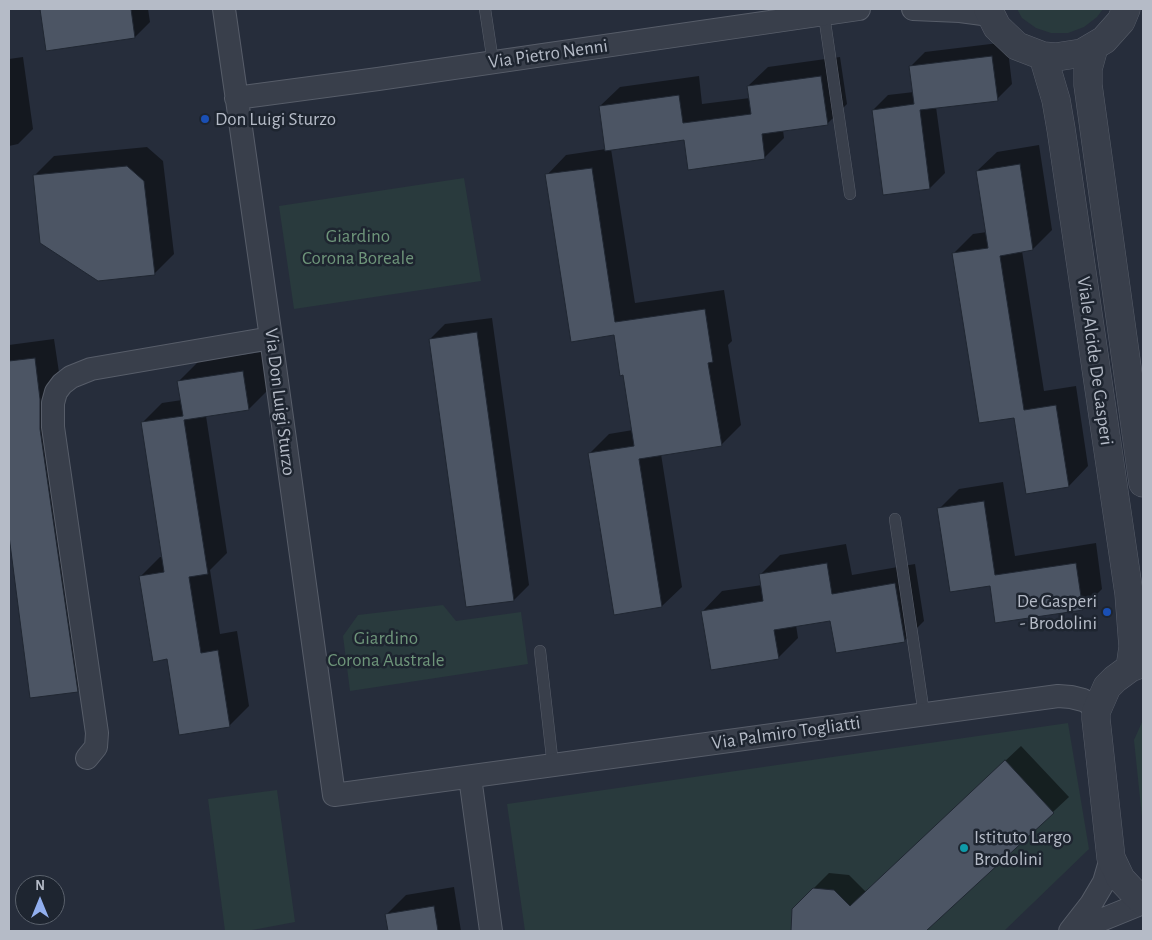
<!DOCTYPE html>
<html>
<head>
<meta charset="utf-8">
<style>
  body { margin:0 }
  #map { position:relative; width:1152px; height:940px; overflow:hidden; background:#262d3b; font-family:"Alegreya Sans",sans-serif }
  canvas { display:block }
  .frame { position:absolute; inset:0; border:10px solid #b5bbc7; pointer-events:none }
  .north { position:absolute; left:15px; top:875px; width:50px; height:50px; box-sizing:border-box; background:#1e2530; border:1px solid #5a616c; border-radius:50%; rotate:0deg; font-size:14px; font-weight:700; line-height:20px; text-align:center; color:#b5bbc7 }
  .north::after { content:''; display:block; margin:auto; width:18px; height:22px; background:#92afee; clip-path:polygon(50% 0,100% 100%,50% 72%,0 100%) }
</style>
</head>
<body>
<div id="map">
<canvas width="1152" height="940"></canvas>
<div class="frame"></div>
<div class="north">N</div>
</div>
<script>
const g = document.querySelector('canvas').getContext('2d');
g.lineJoin = 'round';
function paint(path, color) { g.fillStyle = color; g.fill(path, 'evenodd'); }
const toPath = rows => new Path2D(rows.map(r => 'M' + r).join(''));
function trace(path, color, width, dash) { g.strokeStyle = color; g.lineWidth = width; g.lineCap = dash ? 'butt' : 'round'; g.setLineDash(dash || []); g.stroke(path); }
function write(font, color, halo, rows, align = 'center') {
  g.font = font + ' "Alegreya Sans",sans-serif'; g.lineWidth = 5; g.setLineDash([]); g.textBaseline = 'middle'; g.strokeStyle = halo; g.fillStyle = color; for (const [text, x, y, turn = 0] of rows) {
    g.save(); g.translate(x, y); g.rotate((+turn || 0) * Math.PI / 180); g.textAlign = isNaN(turn) ? turn : align; if (halo) g.strokeText(text, 0, 0); g.fillText(text, 0, 0); g.restore();
  }
}
paint(toPath([
  [1017,9,1103,9,1097,17,1084,27,1068,33,1051,33,1036,28,1022,18],
  [464,178,481,281,294,309,279,206],
  [443,605,456,621,521,612,528,664,350,691,343,636,358,615],
  [1143,720,1143,827,1134,740],
  [1068,723,1089,849,1004,931,525,931,507,804],
  [277,790,295,922,247,931,225,931,208,799]
]), '#293a3d');
paint(toPath([
  [41,9,148,9,150,22,135,37,47,50],
  [1007,42,1012,84,997,99,936,107,945,173,930,188,873,110,888,95,914,92,910,67,925,52],
  [23,57,33,129,18,144,9,146,9,59],
  [840,57,847,104,827,124,783,130,784,138,764,158,685,139,611,149,635,303,724,290,732,341,728,345,741,425,721,445,661,454,682,587,662,606,589,454,609,434,633,430,624,374,615,334,547,175,566,155,606,149,600,106,620,87,699,76,702,104,750,98,748,86,768,67],
  [1039,145,1052,230,1033,249,1022,251,1044,391,1076,386,1088,466,1069,486,1015,416,954,253,973,234,987,232,977,171,997,152],
  [147,147,163,161,174,254,155,273,34,176,54,156],
  [492,318,529,585,514,600,430,339,445,324],
  [54,339,60,379,59,408,97,671,77,691,31,697,9,526,9,345],
  [262,352,269,389,249,409,206,416,227,553,210,570,220,634,237,631,249,706,229,726,168,658,140,577,160,557,163,557,142,423,162,403,182,400,179,381,199,361],
  [1003,482,1015,556,1096,543,1102,589,1083,608,991,585,939,509,959,489],
  [846,544,852,575,915,564,924,621,904,641,831,619,796,625,798,638,778,658,703,611,722,591,762,585,761,574,780,555],
  [1021,746,1069,797,925,931,912,931,908,928,904,931,792,931,793,909,829,873,849,875,866,892],
  [454,887,461,931,389,931,386,915,406,895]
]), '#0007');
const building = toPath([
  [40,9,131,9,135,38,46,51,40,9],
  [992,56,998,101,920,110,930,189,883,195,872,110,914,104,909,66,992,56],
  [821,76,828,125,762,134,765,159,688,170,684,140,605,151,599,106,679,95,683,123,751,114,747,86,821,76],
  [1020,164,1033,250,1000,256,1024,410,1056,405,1069,487,1026,494,1014,418,979,423,952,253,988,248,976,171,1020,164],
  [127,166,144,181,155,275,98,281,40,243,33,175,127,166],
  [592,168,615,322,705,309,713,362,708,363,722,446,639,459,662,607,614,615,588,453,634,446,623,375,620,376,614,335,571,342,545,174,592,168],
  [477,332,514,601,466,607,429,339,477,332],
  [35,358,40,399,40,429,78,692,30,698,9,536,9,361,35,358],
  [243,371,249,410,184,420,208,574,189,577,201,653,218,650,230,727,179,735,167,659,153,662,139,576,164,572,141,422,183,416,177,381,243,371],
  [984,501,995,575,1076,563,1083,610,995,623,990,586,950,592,937,508,984,501],
  [827,563,832,594,895,583,905,642,836,653,830,621,774,630,779,659,711,670,701,611,763,601,759,574,827,563],
  [1005,760,1054,813,926,931,791,931,792,909,813,888,834,890,850,906,1005,760],
  [434,906,438,931,388,931,385,914,434,906]
]);
paint(building, '#4c5564');
trace(building, '#202732', 1);
const service = toPath([
  [485,9,493,62],
  [824,15,850,194],
  [895,519,924,714],
  [540,651,553,766]
]);
const minor = toPath([
  [224,9,271,338,334,795,1058,696,1071,697,1083,700,1089,703,1096,712],
  [913,9,960,11,990,15],
  [236,98,378,79,859,9],
  [87,758,96,747,97,733,53,427,53,403,56,392,62,384,71,377,91,369,271,338],
  [470,777,491,931],
  [1070,931,1091,904,1104,882,1111,858],
  [1074,931,1143,903]
]);
const tertiary = toPath([
  [988,9,997,27,1017,46,1043,56,1056,57,1082,53,1104,40,1121,21,1126,9],
  [1094,47,1088,69,1088,85,1143,483],
  [1043,56,1056,100,1061,129,1129,594,1133,647,1130,668],
  [1143,663,1130,668,1115,679,1107,687,1096,712,1096,719,1111,858,1121,879,1137,896,1143,901]
]);
trace(service, '#575d69', 12);
trace(minor, '#575d69', 24);
trace(tertiary, '#575d69', 29);
trace(service, '#393f4b', 11);
trace(minor, '#393f4b', 22);
trace(tertiary, '#393f4b', 28);
for (const [x, y, r, color] of [
  [205,119,5,"#1a4fb4"],
  [1107,612,5,"#1a4fb4"],
  [964,848,5,"#0f9aa8"]
]) { const dot = new Path2D(); dot.arc(x, y, r, 0, 2 * Math.PI); g.fillStyle = color; g.fill(dot); trace(dot, '#1e2530', 2); }
write('19px', '#b5bbc7', '#1e2530', [
  ["Via Pietro Nenni",548,54,-8],
  ["Viale Alcide De Gasperi",1095,361,82],
  ["Via Don Luigi Sturzo",280,402,83],
  ["Via Palmiro Togliatti",786,733,-8]
]);
write('19px', '#b5bbc7', '#1e2530', [
  ["Don Luigi Sturzo",215,119],
  ["De Gasperi",1097,601,"right"],
  ["- Brodolini",1097,623,"right"],
  ["Istituto Largo",974,837],
  ["Brodolini",974,859]
], 'left');
write('19px', '#6e957a', '#1e2530', [
  ["Giardino",358,236],
  ["Corona Boreale",358,258],
  ["Giardino",386,638],
  ["Corona Australe",386,660]
]);
</script>
</body>
</html>
